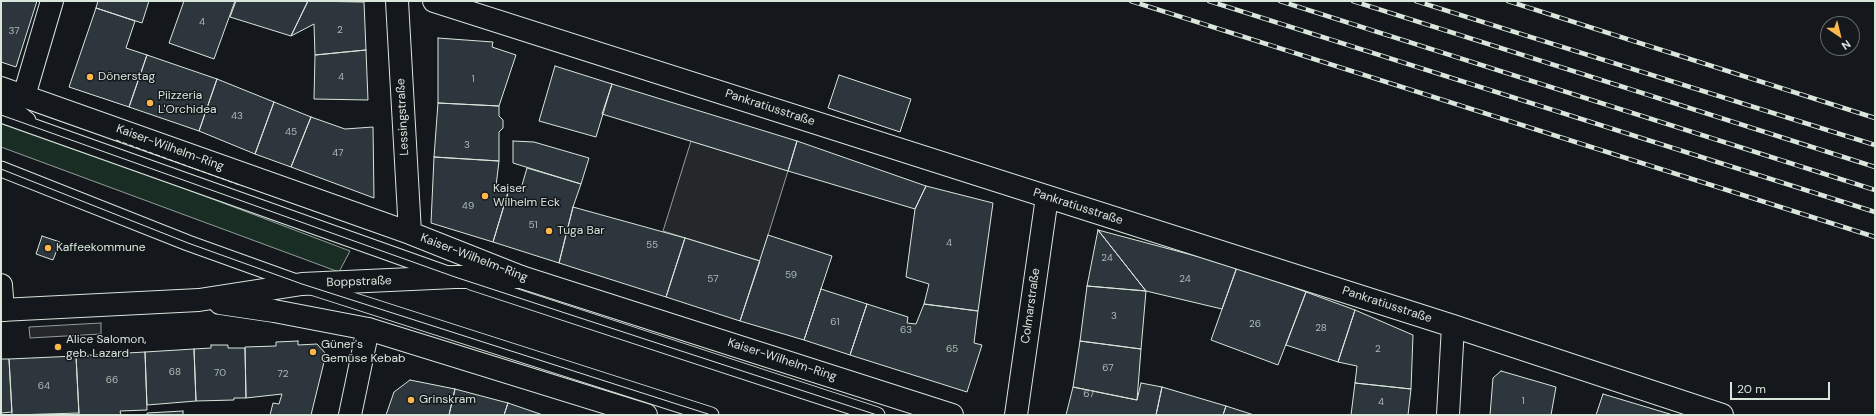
<!DOCTYPE html>
<html>
<head>
<meta charset="utf-8">
<style>
  body { margin:0 }
  #map { position:relative; width:1876px; height:416px; overflow:hidden; background:#14181c; font-family:"DM Sans",sans-serif }
  canvas { display:block }
  .frame { position:absolute; inset:0; border:2px solid #d8e6dc; pointer-events:none }
  .north { position:absolute; left:1820px; top:16px; width:40px; height:40px; box-sizing:border-box; background:#14181c; border:1px solid #626a69; border-radius:50%; rotate:145deg; font-size:11px; font-weight:700; line-height:16px; text-align:center; color:#d8e6dc }
  .north::after { content:''; display:block; margin:auto; width:14px; height:18px; background:#ffb74d; clip-path:polygon(50% 0,100% 100%,50% 72%,0 100%) }
  .scale { position:absolute; left:1730px; top:382px; width:100px; height:18px; box-sizing:border-box; border:2px solid #d8e6dc; border-top:0; padding-left:5px; font-size:12px; line-height:14px; white-space:nowrap; color:#d8e6dc; -webkit-text-stroke:3px #14181c; paint-order:stroke }
</style>
</head>
<body>
<div id="map">
<canvas width="1876" height="416"></canvas>
<div class="frame"></div>
<div class="north">N</div>
<div class="scale">20 m</div>
</div>
<script>
const g = document.querySelector('canvas').getContext('2d');
g.lineJoin = 'round';
function paint(path, color) { g.fillStyle = color; g.fill(path, 'evenodd'); }
const toPath = rows => new Path2D(rows.map(r => 'M' + r).join(''));
function trace(path, color, width, dash) { g.strokeStyle = color; g.lineWidth = width; g.lineCap = dash ? 'butt' : 'round'; g.setLineDash(dash || []); g.stroke(path); }
function write(font, color, halo, rows, align = 'center') {
  g.font = font + ' "DM Sans",sans-serif'; g.lineWidth = 3; g.setLineDash([]); g.textBaseline = 'middle'; g.strokeStyle = halo; g.fillStyle = color; for (const [text, x, y, turn = 0] of rows) {
    g.save(); g.translate(x, y); g.rotate((+turn || 0) * Math.PI / 180); g.textAlign = isNaN(turn) ? turn : align; if (halo) g.strokeText(text, 0, 0); g.fillText(text, 0, 0); g.restore();
  }
}
const green = toPath([
  [1,119,350,251,339,272,1,147,1,119]
]);
paint(green, '#1a2d24');
trace(green, '#939e99', 1);
const parking = toPath([
  [691,141,788,171,760,261,663,231,691,141],
  [101,323,101,334,30,338,29,327,101,323]
]);
paint(parking, '#24282b');
trace(parking, '#939e99', 1);
const building = toPath([
  [1,1,37,1,16,67,1,62,1,1],
  [98,1,149,1,142,23,96,8,98,1],
  [184,1,235,1,214,59,169,43,184,1],
  [236,1,308,1,291,36,230,17,236,1],
  [308,1,364,2,366,50,315,55,314,24,291,36,308,1],
  [96,8,135,21,126,48,147,55,129,107,69,87,96,8],
  [438,38,493,42,492,47,516,55,499,106,438,103,438,38],
  [366,50,368,100,314,99,315,55,366,50],
  [147,55,217,79,199,131,129,107,147,55],
  [555,66,612,84,596,137,539,121,555,66],
  [839,75,911,99,900,132,828,108,839,75],
  [217,79,274,102,255,154,199,131,217,79],
  [612,84,797,141,788,171,602,114,612,84],
  [274,102,311,117,291,167,255,154,274,102],
  [438,103,499,106,499,116,503,120,503,128,499,132,499,161,434,157,438,103],
  [311,117,345,129,373,127,374,198,291,167,311,117],
  [513,141,534,142,589,158,581,184,513,163,513,141],
  [797,141,926,186,915,209,788,171,797,141],
  [434,157,499,161,496,186,509,189,493,242,431,223,434,157],
  [527,168,581,184,573,207,559,263,493,242,509,189,520,192,527,168],
  [926,186,993,203,978,311,924,304,929,284,906,277,915,209,926,186],
  [573,207,685,238,666,297,559,263,573,207],
  [1098,230,1237,267,1222,309,1146,291,1098,230],
  [1098,230,1146,291,1087,286,1098,230],
  [768,235,832,256,804,340,740,321,768,235],
  [42,236,60,242,53,260,36,254,42,236],
  [685,238,760,261,740,321,666,297,685,238],
  [1237,267,1306,292,1278,365,1211,340,1237,267],
  [1087,286,1146,291,1141,349,1080,341,1087,286],
  [821,289,867,304,850,355,804,340,821,289],
  [1306,292,1355,310,1338,362,1286,345,1306,292],
  [867,304,908,317,907,323,916,324,924,304,978,311,974,343,982,345,967,392,850,355,867,304],
  [1355,310,1413,335,1411,389,1355,383,1357,366,1338,362,1355,310],
  [298,341,298,345,317,344,326,354,311,415,270,415,273,403,279,404,282,394,246,398,245,347,276,346,276,342,298,341],
  [1080,341,1141,349,1137,400,1073,387,1080,341],
  [211,345,228,345,228,348,245,348,246,398,234,398,234,400,196,401,194,349,211,348,211,345],
  [194,349,196,401,147,405,145,352,194,349],
  [145,352,147,410,120,411,121,415,79,415,76,356,145,352],
  [76,356,79,413,12,415,9,359,76,356],
  [1,359,9,359,12,412,1,413,1,359],
  [1501,371,1556,387,1551,415,1490,415,1493,378,1501,371],
  [410,380,455,389,449,415,386,415,394,392,410,380],
  [1141,383,1162,387,1156,415,1066,415,1073,387,1137,400,1141,383],
  [1355,383,1411,389,1408,415,1351,415,1355,383],
  [1162,387,1226,406,1223,415,1156,415,1162,387],
  [455,389,508,403,504,415,449,415,455,389],
  [1603,394,1673,415,1596,415,1603,394],
  [508,403,543,415,504,415,508,403],
  [1226,406,1254,415,1223,415,1226,406],
  [183,411,183,415,147,415,147,413,183,411]
]);
paint(building, '#2c363c');
trace(building, '#d8e6dc', 1);
const lane = toPath([
  [1,98,28,120],
  [1,115,448,274],
  [1,169,188,243,302,284,711,415],
  [471,282,877,415]
]);
const street = toPath([
  [397,1,410,233],
  [434,1,1453,326,1722,415],
  [1,88,410,233,521,277],
  [24,96,52,1],
  [1,285,3,310],
  [350,415,368,329],
  [1016,415,1047,197],
  [1448,415,1453,326]
]);
const secondary = toPath([
  [220,303,274,311,368,329,646,415],
  [1,310,199,300,302,284,455,277,521,277,952,415]
]);
trace(lane, '#d8e6dc', 17);
trace(street, '#d8e6dc', 24);
trace(secondary, '#d8e6dc', 24);
trace(lane, '#14181c', 15);
trace(street, '#14181c', 22);
trace(secondary, '#14181c', 22);
trace(toPath([
  [1,115,455,277,877,415],
  [1,169,188,243,302,284,711,415]
]), '#d8e6dc', 1);
const rail = toPath([
  [1131,1,1875,237],
  [1209,1,1875,212],
  [1280,1,1875,190],
  [1353,1,1875,167],
  [1416,1,1875,145],
  [1508,1,1875,118]
]);
trace(rail, '#d8e6dc', 4.5);
trace(rail, '#14181c', 3, [9]);
trace(toPath([
  [116,140,242,186]
]), '#d8e6dc', 1, [5, 2]);
for (const [x, y, r, color] of [
  [90,77,4,"#ffb74d"],
  [150,103,4,"#ffb74d"],
  [485,196,4,"#ffb74d"],
  [549,231,4,"#ffb74d"],
  [48,248,4,"#ffb74d"],
  [58,347,4,"#ffb74d"],
  [313,352,4,"#ffb74d"],
  [411,400,4,"#ffb74d"]
]) { const dot = new Path2D(); dot.arc(x, y, r, 0, 2 * Math.PI); g.fillStyle = color; g.fill(dot); trace(dot, '#14181c', 1.5); }
write('10px', '#adbab4', null, [
  ["4",202,22],
  ["2",340,30],
  ["37",14,31],
  ["4",341,77],
  ["1",473,79],
  ["43",237,116],
  ["45",291,132],
  ["3",467,145],
  ["47",338,153],
  ["49",468,206],
  ["51",533,225],
  ["4",949,243],
  ["55",652,245],
  ["24",1107,258],
  ["59",791,275],
  ["57",713,279],
  ["24",1185,279],
  ["3",1114,316],
  ["61",835,322],
  ["26",1255,324],
  ["28",1321,328],
  ["63",906,330],
  ["65",952,349],
  ["2",1378,349],
  ["67",1108,368],
  ["68",175,372],
  ["70",220,373],
  ["72",283,374],
  ["66",112,380],
  ["64",44,386],
  ["67",1089,394],
  ["1",1523,401],
  ["4",1381,402]
]);
write('12px', '#d8e6dc', '#14181c', [
  ["Dönerstag",98,77],
  ["Piizzeria",158,96],
  ["L'Orchidea",158,110],
  ["Kaiser",493,189],
  ["Wilhelm Eck",493,203],
  ["Tuga Bar",557,231],
  ["Kaffeekommune",56,248],
  ["Alice Salomon,",66,340],
  ["geb. Lazard",66,354],
  ["Güner's",321,345],
  ["Gemüse Kebab",321,359],
  ["Grinskram",419,400]
], 'left');
write('12px', '#d8e6dc', '#14181c', [
  ["Pankratiusstraße",770,108,18],
  ["Lessingstraße",403,117,-93],
  ["Kaiser-Wilhelm-Ring",170,148,20],
  ["Pankratiusstraße",1078,207,18],
  ["Kaiser-Wilhelm-Ring",474,258,21],
  ["Boppstraße",359,282,-2],
  ["Pankratiusstraße",1387,305,18],
  ["Colmarstraße",1031,306,-82],
  ["Kaiser-Wilhelm-Ring",782,360,18]
]);
</script>
</body>
</html>
